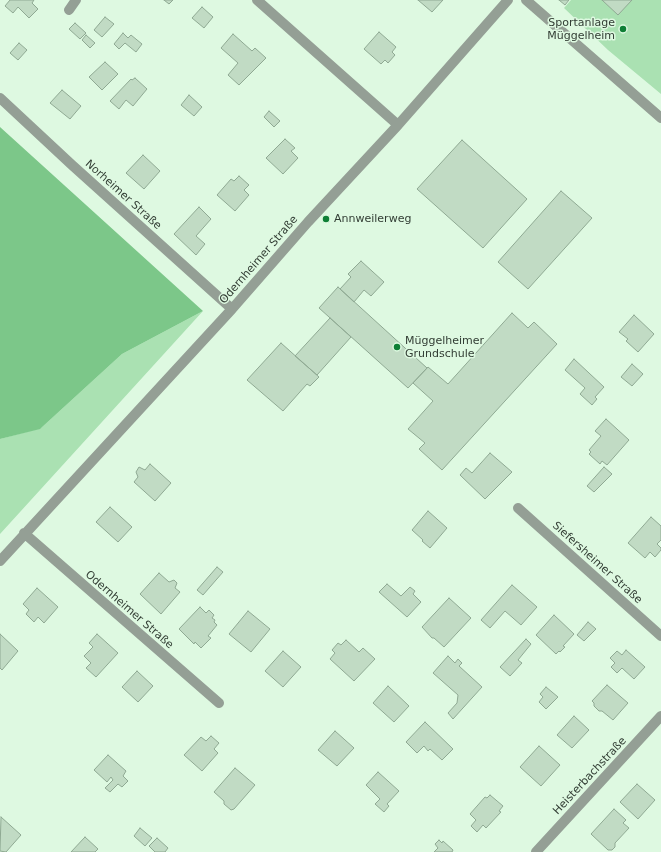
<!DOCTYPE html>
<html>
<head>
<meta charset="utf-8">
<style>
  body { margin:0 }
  canvas { display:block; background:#def9e1 }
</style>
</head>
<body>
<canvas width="661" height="852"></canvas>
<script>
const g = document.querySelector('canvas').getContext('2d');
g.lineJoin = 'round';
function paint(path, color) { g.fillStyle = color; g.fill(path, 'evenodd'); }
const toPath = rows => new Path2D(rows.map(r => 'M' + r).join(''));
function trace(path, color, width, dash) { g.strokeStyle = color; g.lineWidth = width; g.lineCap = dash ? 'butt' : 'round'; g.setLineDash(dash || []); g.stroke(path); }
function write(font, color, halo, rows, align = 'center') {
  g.font = font + ' "DejaVu Sans",sans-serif'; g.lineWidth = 3; g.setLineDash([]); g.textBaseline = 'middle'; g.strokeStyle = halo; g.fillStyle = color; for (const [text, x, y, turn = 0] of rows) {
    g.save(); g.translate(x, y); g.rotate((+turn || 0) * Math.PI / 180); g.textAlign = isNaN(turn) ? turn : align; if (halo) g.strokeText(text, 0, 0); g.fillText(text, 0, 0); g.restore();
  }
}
paint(toPath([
  [571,0,661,0,661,94,608,50,564,8],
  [203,311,0,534,0,439,41,428,122,354]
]), '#aae1b2');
paint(toPath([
  [0,127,203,311,122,354,40,429,0,439]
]), '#7cc789');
const building = toPath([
  [10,0,34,0,32,3,38,9,29,18,18,7,13,13,5,6,10,0],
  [164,0,173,0,169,4,164,0],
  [418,0,443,0,432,12,418,0],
  [559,0,569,0,565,5,559,0],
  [602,0,632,0,618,15,602,0],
  [202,7,213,17,204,28,192,18,202,7],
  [105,17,114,24,102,37,94,30,105,17],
  [75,23,86,33,80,39,69,29,75,23],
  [379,32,396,47,392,52,395,55,388,63,385,60,381,64,364,49,379,32],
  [123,33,128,38,131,35,142,44,136,52,125,43,119,49,114,44,123,33],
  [233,34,252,51,255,48,266,58,239,85,228,75,238,63,221,48,233,34],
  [86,35,95,43,90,48,82,40,86,35],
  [19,43,27,50,18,60,10,53,19,43],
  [105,62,118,74,102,90,89,77,105,62],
  [135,78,147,89,133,106,126,100,119,109,110,101,131,79,132,80,135,78],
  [62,90,81,106,70,119,50,103,62,90],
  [189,95,202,107,194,116,181,105,189,95],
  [269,111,280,121,274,127,264,117,269,111],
  [285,139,295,148,291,151,298,158,283,174,266,158,285,139],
  [462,140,527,199,483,248,417,189,462,140],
  [143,155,160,171,144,189,126,173,143,155],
  [239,176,249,185,244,190,249,195,235,211,217,195,231,179,234,181,239,176],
  [561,191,592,218,528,289,498,262,561,191],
  [199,207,211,219,196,236,205,244,196,255,174,234,199,207],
  [361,261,384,282,371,296,364,290,354,302,340,289,351,277,348,274,361,261],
  [338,287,427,368,408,388,319,308,338,287],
  [512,313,528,328,534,322,557,344,442,470,419,449,425,443,408,429,433,401,413,383,428,367,448,384,512,313],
  [634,315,654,334,638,352,626,341,628,339,619,332,634,315],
  [330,318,351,337,317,375,295,356,330,318],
  [281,343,319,377,310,386,307,384,283,411,247,380,281,343],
  [574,359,604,387,595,397,597,399,592,405,580,394,585,388,565,370,574,359],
  [632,364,643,374,632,386,621,377,632,364],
  [606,419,629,440,607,465,602,461,600,464,589,454,591,452,589,450,601,436,595,431,606,419],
  [490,453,512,472,485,499,460,475,466,468,472,473,490,453],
  [150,464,171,483,155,501,134,482,138,477,136,472,139,467,145,470,150,464],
  [604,467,612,474,594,492,587,486,604,467],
  [110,507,132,527,118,542,96,522,110,507],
  [428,511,447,528,430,548,422,541,423,540,412,530,428,511],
  [651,517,661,526,661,540,657,544,661,548,661,550,655,557,650,552,645,558,628,543,651,517],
  [217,567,223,572,203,595,197,590,217,567],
  [159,573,169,582,174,580,177,583,175,588,180,592,161,614,140,594,159,573],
  [387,584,401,596,410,587,415,591,413,594,421,602,407,617,379,592,387,584],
  [512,585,537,607,521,625,505,611,490,628,481,620,512,585],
  [37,588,58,607,44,623,38,617,34,622,26,614,29,610,23,604,37,588],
  [449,598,471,618,444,647,434,638,432,638,422,627,449,598],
  [200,607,206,613,209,610,214,615,212,618,215,620,214,622,217,625,208,636,211,638,201,648,195,642,194,644,179,629,200,607],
  [248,611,270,629,251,652,229,634,248,611],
  [554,615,574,634,563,646,565,647,560,652,559,651,556,654,536,635,554,615],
  [588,622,596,629,584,641,577,635,588,622],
  [0,634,18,651,2,670,0,668,0,634],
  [97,634,118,653,96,677,86,668,91,663,84,656,93,647,89,643,97,634],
  [526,639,531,644,518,660,522,663,510,676,500,667,526,639],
  [346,640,359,652,363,648,375,659,354,681,330,659,335,653,332,650,338,643,341,645,346,640],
  [626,650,645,667,634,679,622,668,617,673,611,667,615,663,610,658,617,651,622,655,626,650],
  [283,651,301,667,283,687,265,671,283,651],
  [448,656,455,663,458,659,462,663,459,666,482,687,453,719,448,713,457,703,458,695,433,673,448,656],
  [137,671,153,686,138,702,122,687,137,671],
  [607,685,628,703,613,720,602,711,599,711,594,706,594,703,592,701,607,685],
  [388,686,409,706,394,722,373,703,388,686],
  [546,687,558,697,546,709,539,702,543,697,540,694,546,687],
  [574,716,589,730,572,748,557,735,574,716],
  [425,722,453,749,442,760,430,749,428,751,424,746,417,753,406,742,425,722],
  [335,731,354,748,337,766,318,750,335,731],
  [211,736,219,743,214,749,218,753,202,771,184,755,201,737,206,741,211,736],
  [539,746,560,765,541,786,520,767,539,746],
  [108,755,126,771,123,776,128,781,122,787,118,784,110,792,105,788,113,780,111,777,107,782,94,770,108,755],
  [235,768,255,785,234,809,231,810,224,804,224,801,214,792,235,768],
  [378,772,399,791,387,804,389,806,384,812,375,804,380,799,366,785,378,772],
  [637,784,655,800,638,819,620,802,637,784],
  [490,795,503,806,499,811,501,812,486,828,483,825,477,832,471,826,476,820,470,814,485,797,487,798,490,795],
  [614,809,626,820,623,823,629,828,615,843,615,847,612,850,608,850,591,834,614,809],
  [1,817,21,835,6,852,0,851,1,817],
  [140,828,152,838,145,846,134,836,140,828],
  [85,837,98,849,95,852,71,852,85,837],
  [157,838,168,848,165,852,155,852,149,846,157,838],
  [439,840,442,843,443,841,453,850,452,852,434,852,438,848,435,844,439,840]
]);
paint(building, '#c1dbc4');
trace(building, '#8fa993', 1);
trace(toPath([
  [257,0,398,125],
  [526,0,661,118],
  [69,10,76,0],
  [0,98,72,165,232,309],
  [518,508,661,636],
  [24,533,219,703],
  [0,561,232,309,308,222,398,125,508,0],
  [536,852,661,716]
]), '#949f95', 10);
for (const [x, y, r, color] of [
  [623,29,4,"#0e7f35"],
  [326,219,4,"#0e7f35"],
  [397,347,4,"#0e7f35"]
]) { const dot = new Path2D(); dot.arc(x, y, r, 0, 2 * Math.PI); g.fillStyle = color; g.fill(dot); trace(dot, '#def9e1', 1.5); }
write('11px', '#323d34', '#def9e1', [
  ["Sportanlage",615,23,"right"],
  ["Müggelheim",615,36,"right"],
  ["Annweilerweg",334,219],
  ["Müggelheimer",405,341],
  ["Grundschule",405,354]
], 'left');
write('11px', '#323d34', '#def9e1', [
  ["Norheimer Straße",123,195,42],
  ["Odernheimer Straße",259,260,-49],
  ["Siefersheimer Straße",597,563,42],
  ["Odernheimer Straße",129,610,41],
  ["Heisterbachstraße",590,776,-47]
]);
</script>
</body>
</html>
